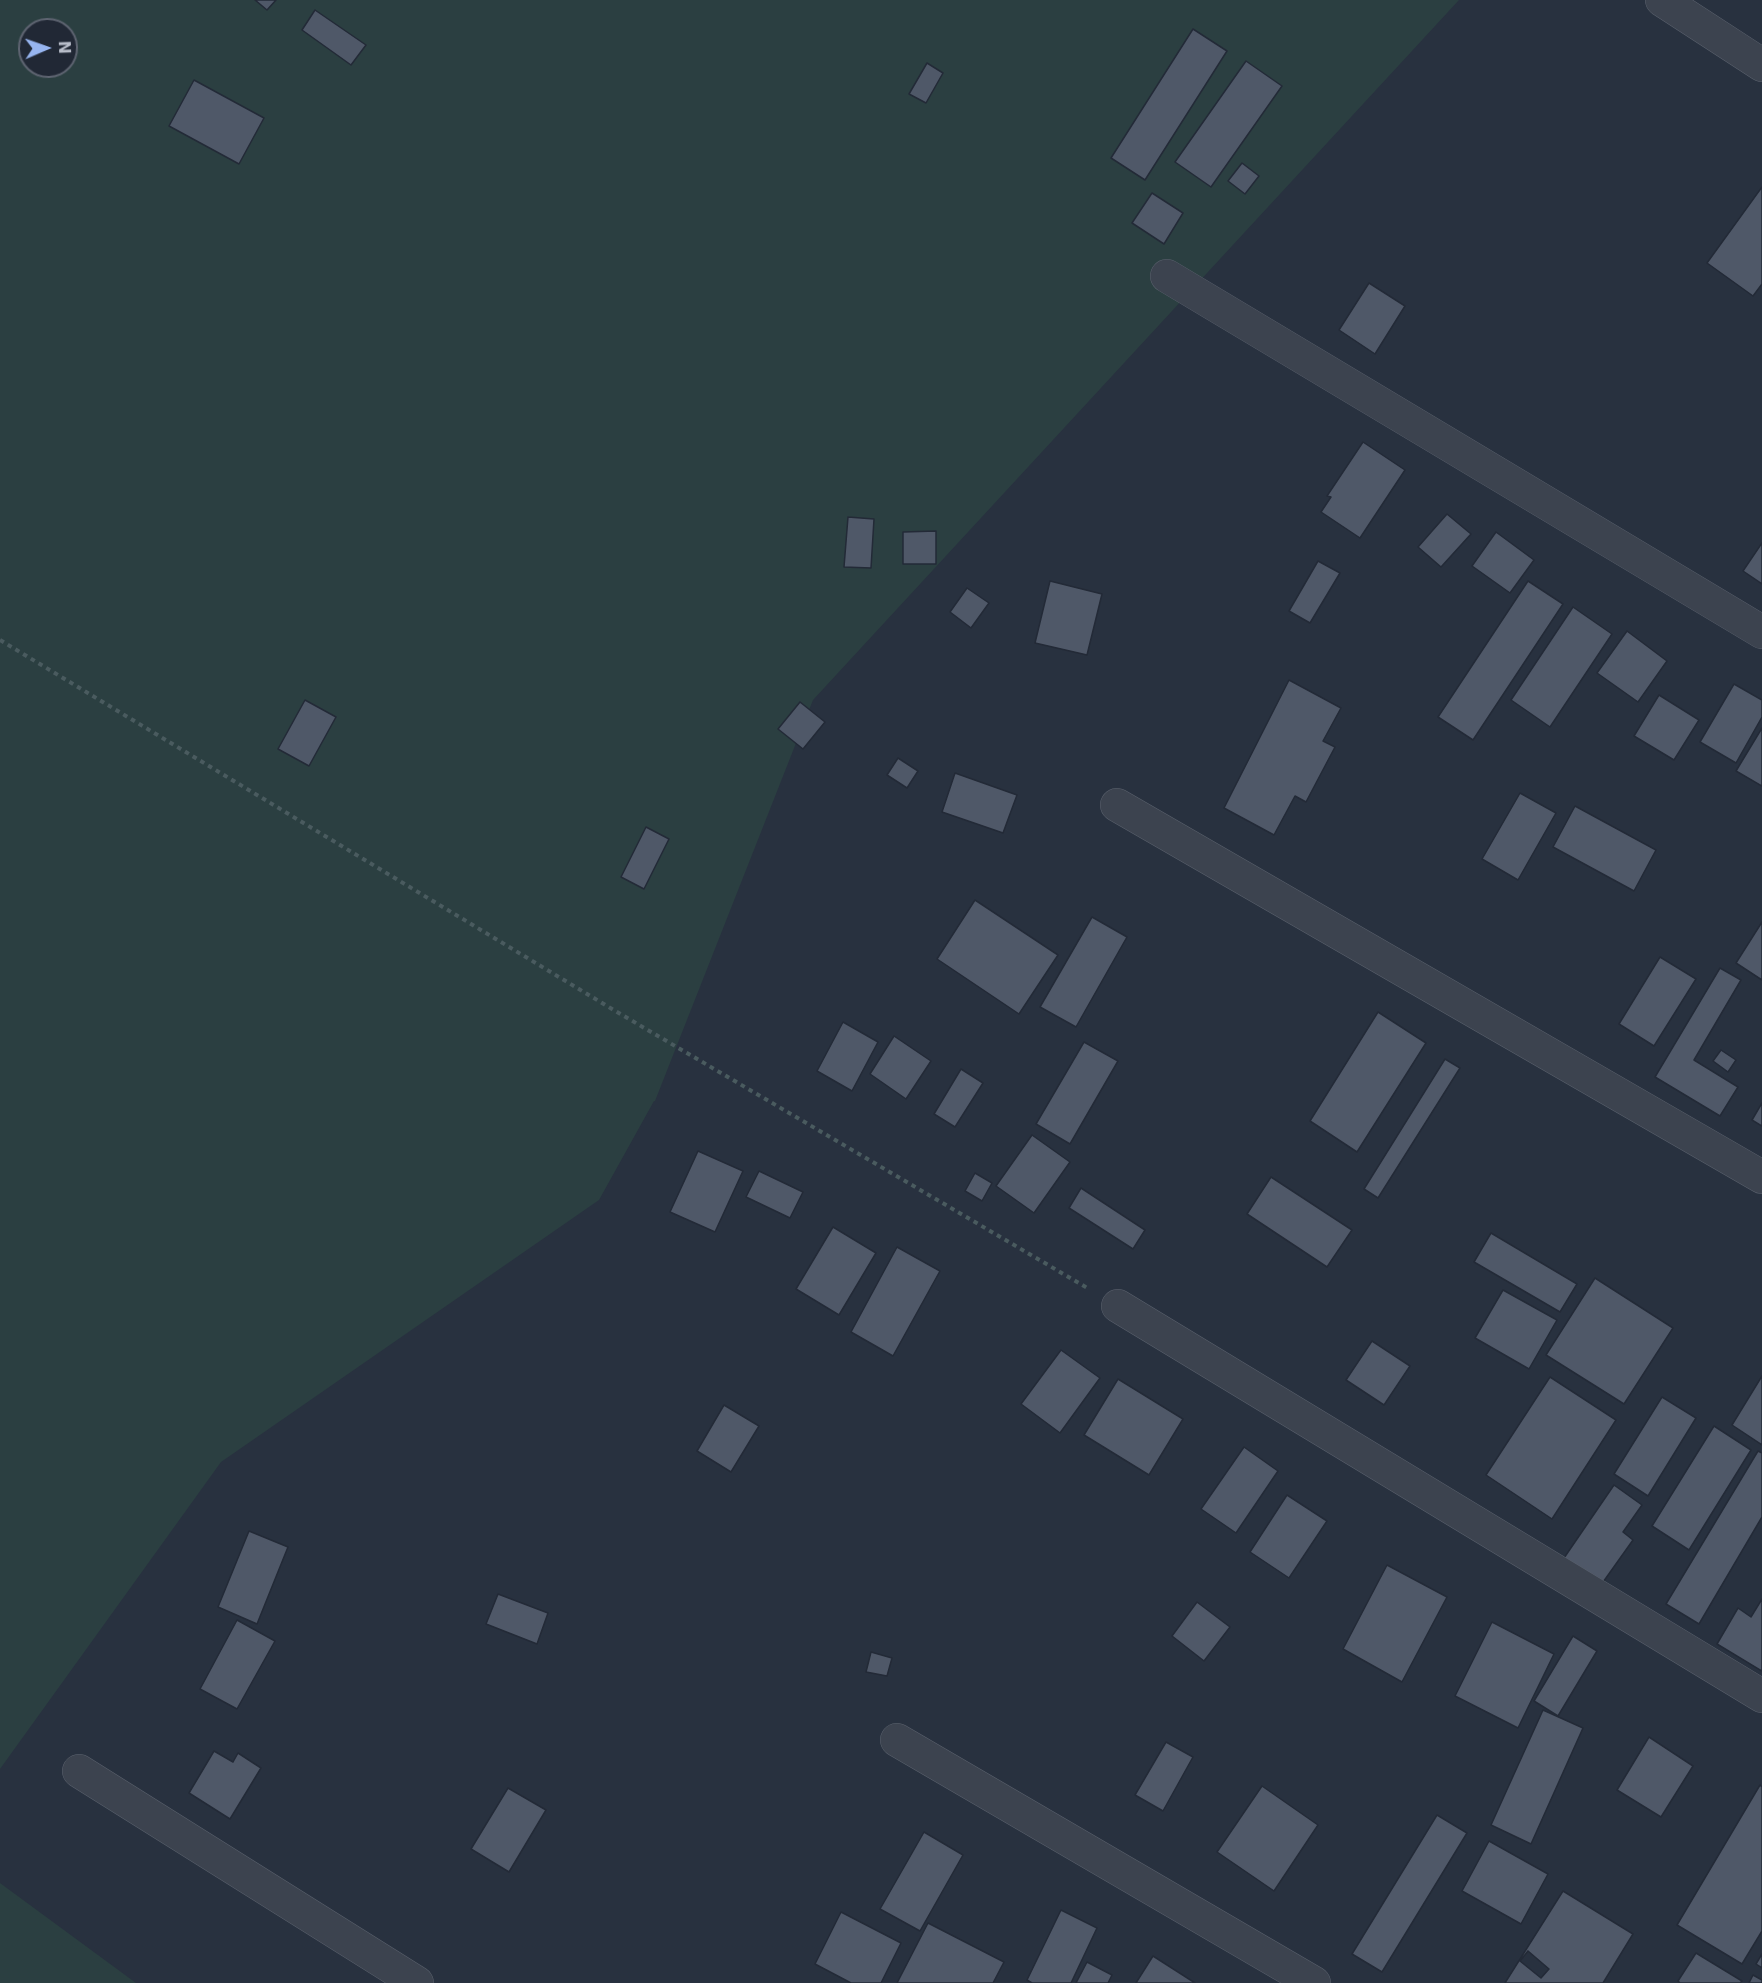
<!DOCTYPE html>
<html>
<head>
<meta charset="utf-8">
<style>
  body { margin:0 }
  #map { position:relative; width:1762px; height:1983px; overflow:hidden; background:#28313f; font-family:"DejaVu Sans",sans-serif }
  canvas { display:block }
  .north { position:absolute; left:18px; top:18px; width:60px; height:60px; box-sizing:border-box; background:#212835; border:2px solid #5e6471; border-radius:50%; rotate:88deg; font-size:16px; font-weight:700; line-height:24px; text-align:center; color:#b9beca }
  .north::after { content:''; display:block; margin:auto; width:21px; height:27px; background:#97b5f0; clip-path:polygon(50% 0,100% 100%,50% 72%,0 100%) }
</style>
</head>
<body>
<div id="map">
<canvas width="1762" height="1983"></canvas>
<div class="north">N</div>
</div>
<script>
const g = document.querySelector('canvas').getContext('2d');
g.lineJoin = 'round';
function paint(path, color) { g.fillStyle = color; g.fill(path, 'evenodd'); }
const toPath = rows => new Path2D(rows.map(r => 'M' + r).join(''));
function trace(path, color, width, dash) { g.strokeStyle = color; g.lineWidth = width; g.lineCap = dash ? 'butt' : 'round'; g.setLineDash(dash || []); g.stroke(path); }
paint(toPath([
  [0,0,1459,0,813,700,655,1101,654,1101,599,1200,221,1462,0,1769],
  [30,30,66,30,66,66,30,66],
  [0,1883,136,1983,0,1983]
]), '#2b3f41');
const building = toPath([
  [255,0,276,0,267,10,255,0],
  [315,10,366,45,351,65,302,30,315,10],
  [1193,29,1227,51,1145,180,1111,158,1193,29],
  [1246,61,1282,86,1211,187,1175,162,1246,61],
  [927,63,943,73,926,103,909,94,927,63],
  [194,80,264,118,239,164,169,126,194,80],
  [1242,163,1259,176,1245,194,1228,181,1242,163],
  [1762,187,1762,284,1753,296,1707,263,1762,187],
  [1152,193,1183,213,1164,244,1132,223,1152,193],
  [1369,283,1405,306,1375,354,1339,330,1369,283],
  [1363,442,1405,470,1360,538,1321,512,1331,497,1327,496,1363,442],
  [1447,514,1471,534,1441,567,1418,547,1447,514],
  [848,517,874,519,871,568,844,567,848,517],
  [936,531,936,564,903,564,903,532,936,531],
  [1496,532,1534,560,1510,593,1472,566,1496,532],
  [1762,543,1762,584,1743,571,1762,543],
  [1318,561,1340,573,1310,623,1289,611,1318,561],
  [1050,581,1102,594,1087,655,1035,643,1050,581],
  [1528,581,1563,604,1473,740,1438,717,1528,581],
  [967,588,989,603,971,628,950,612,967,588],
  [1573,607,1612,634,1550,727,1511,700,1573,607],
  [1627,631,1667,661,1638,702,1597,673,1627,631],
  [1289,680,1341,708,1323,741,1335,747,1306,802,1295,796,1274,835,1224,808,1289,680],
  [1734,684,1762,700,1762,717,1736,763,1700,742,1734,684],
  [1659,695,1699,720,1674,760,1634,736,1659,695],
  [305,700,336,717,309,766,278,749,305,700],
  [800,702,825,722,803,749,778,729,800,702],
  [1762,728,1762,786,1736,771,1762,728],
  [898,758,918,771,907,788,887,775,898,758],
  [955,773,1017,795,1003,833,942,812,955,773],
  [1520,793,1556,813,1518,880,1482,859,1520,793],
  [1575,806,1656,850,1634,891,1553,847,1575,806],
  [646,827,669,839,644,889,621,877,646,827],
  [975,900,1058,955,1019,1014,937,959,975,900],
  [1092,917,1127,937,1076,1027,1040,1007,1092,917],
  [1762,922,1762,980,1736,963,1762,922],
  [1660,957,1696,979,1654,1046,1619,1024,1660,957],
  [1720,968,1741,980,1694,1060,1738,1087,1720,1116,1655,1077,1720,968],
  [1378,1012,1426,1043,1357,1152,1310,1121,1378,1012],
  [843,1022,878,1042,852,1091,817,1071,843,1022],
  [894,1036,931,1061,906,1099,870,1074,894,1036],
  [1084,1042,1118,1061,1070,1144,1036,1124,1084,1042],
  [1721,1050,1736,1060,1728,1072,1713,1061,1721,1050],
  [1445,1059,1460,1068,1378,1198,1364,1189,1445,1059],
  [961,1069,983,1083,955,1127,934,1114,961,1069],
  [1762,1103,1762,1126,1752,1120,1762,1103],
  [1032,1135,1070,1162,1034,1213,996,1186,1032,1135],
  [698,1151,743,1171,715,1232,670,1212,698,1151],
  [759,1171,803,1192,790,1218,746,1197,759,1171],
  [975,1173,992,1183,982,1201,965,1191,975,1173],
  [1271,1177,1352,1230,1327,1267,1247,1214,1271,1177],
  [1081,1188,1145,1230,1133,1249,1069,1208,1081,1188],
  [833,1227,876,1253,839,1315,796,1289,833,1227],
  [1491,1233,1577,1284,1560,1312,1474,1262,1491,1233],
  [897,1247,940,1271,893,1356,851,1332,897,1247],
  [1595,1278,1673,1328,1624,1404,1546,1355,1595,1278],
  [1503,1290,1557,1320,1529,1369,1475,1338,1503,1290],
  [1372,1341,1410,1366,1384,1405,1346,1380,1372,1341],
  [1061,1350,1100,1378,1060,1433,1021,1404,1061,1350],
  [1762,1376,1762,1445,1732,1425,1762,1376],
  [1550,1377,1616,1420,1552,1519,1486,1475,1550,1377],
  [1118,1379,1183,1419,1149,1475,1084,1435,1118,1379],
  [1662,1397,1696,1418,1648,1496,1614,1474,1662,1397],
  [724,1405,759,1426,731,1472,697,1451,724,1405],
  [1714,1426,1751,1450,1689,1550,1652,1526,1714,1426],
  [1244,1447,1278,1471,1236,1533,1201,1509,1244,1447],
  [1758,1451,1762,1453,1762,1517,1699,1624,1666,1604,1758,1451],
  [1614,1485,1642,1505,1623,1532,1633,1540,1601,1585,1564,1558,1614,1485],
  [1287,1495,1327,1521,1289,1578,1250,1552,1287,1495],
  [249,1531,288,1547,257,1624,218,1607,249,1531],
  [1387,1565,1447,1597,1402,1682,1343,1649,1387,1565],
  [498,1594,548,1613,537,1644,486,1624,498,1594],
  [1762,1599,1762,1671,1717,1644,1738,1608,1751,1617,1762,1599],
  [1197,1602,1230,1627,1204,1661,1172,1636,1197,1602],
  [237,1620,275,1641,237,1709,200,1689,237,1620],
  [1492,1622,1554,1654,1518,1728,1455,1696,1492,1622],
  [1573,1636,1597,1651,1558,1716,1534,1701,1573,1636],
  [871,1652,892,1658,887,1676,866,1672,871,1652],
  [1543,1710,1583,1728,1531,1844,1491,1825,1543,1710],
  [1649,1737,1693,1766,1661,1817,1617,1790,1649,1737],
  [1166,1742,1193,1757,1163,1811,1135,1795,1166,1742],
  [214,1751,233,1762,238,1753,261,1768,230,1819,189,1793,214,1751],
  [1760,1785,1762,1787,1762,1931,1742,1964,1677,1925,1760,1785],
  [1262,1786,1318,1825,1274,1891,1217,1852,1262,1786],
  [508,1788,546,1810,509,1872,471,1849,508,1788],
  [1437,1815,1467,1833,1382,1972,1352,1954,1437,1815],
  [924,1832,963,1855,920,1931,880,1909,924,1832],
  [1489,1841,1548,1874,1521,1924,1462,1891,1489,1841],
  [1563,1891,1633,1934,1603,1983,1505,1983,1563,1891],
  [1528,1951,1549,1969,1541,1978,1520,1961,1528,1951],
  [1061,1910,1097,1928,1071,1983,1032,1983,1027,1980,1061,1910],
  [841,1912,901,1943,881,1983,851,1983,815,1964,841,1912],
  [928,1923,1004,1962,993,1983,897,1983,928,1923],
  [1696,1953,1742,1981,1740,1983,1680,1983,1678,1981,1696,1953],
  [1762,1954,1762,1968,1756,1964,1762,1954],
  [1153,1956,1195,1983,1136,1983,1153,1956],
  [1087,1962,1112,1975,1108,1983,1076,1983,1087,1962],
  [1753,1975,1762,1980,1762,1983,1749,1983,1753,1975]
]);
paint(building, '#4f5868');
trace(building, '#232a37', 1.5);
const street = toPath([
  [1662,0,1762,65],
  [1167,276,1762,632],
  [1117,805,1762,1177],
  [1118,1306,1762,1696],
  [897,1740,1314,1983],
  [79,1771,417,1983]
]);
trace(street, '#5a616d', 34);
trace(toPath([
  [0,640,612,1009,1089,1289]
]), '#4a5b5f', 4, [4.5, 4.5]);
trace(street, '#3c434f', 33);
</script>
</body>
</html>
